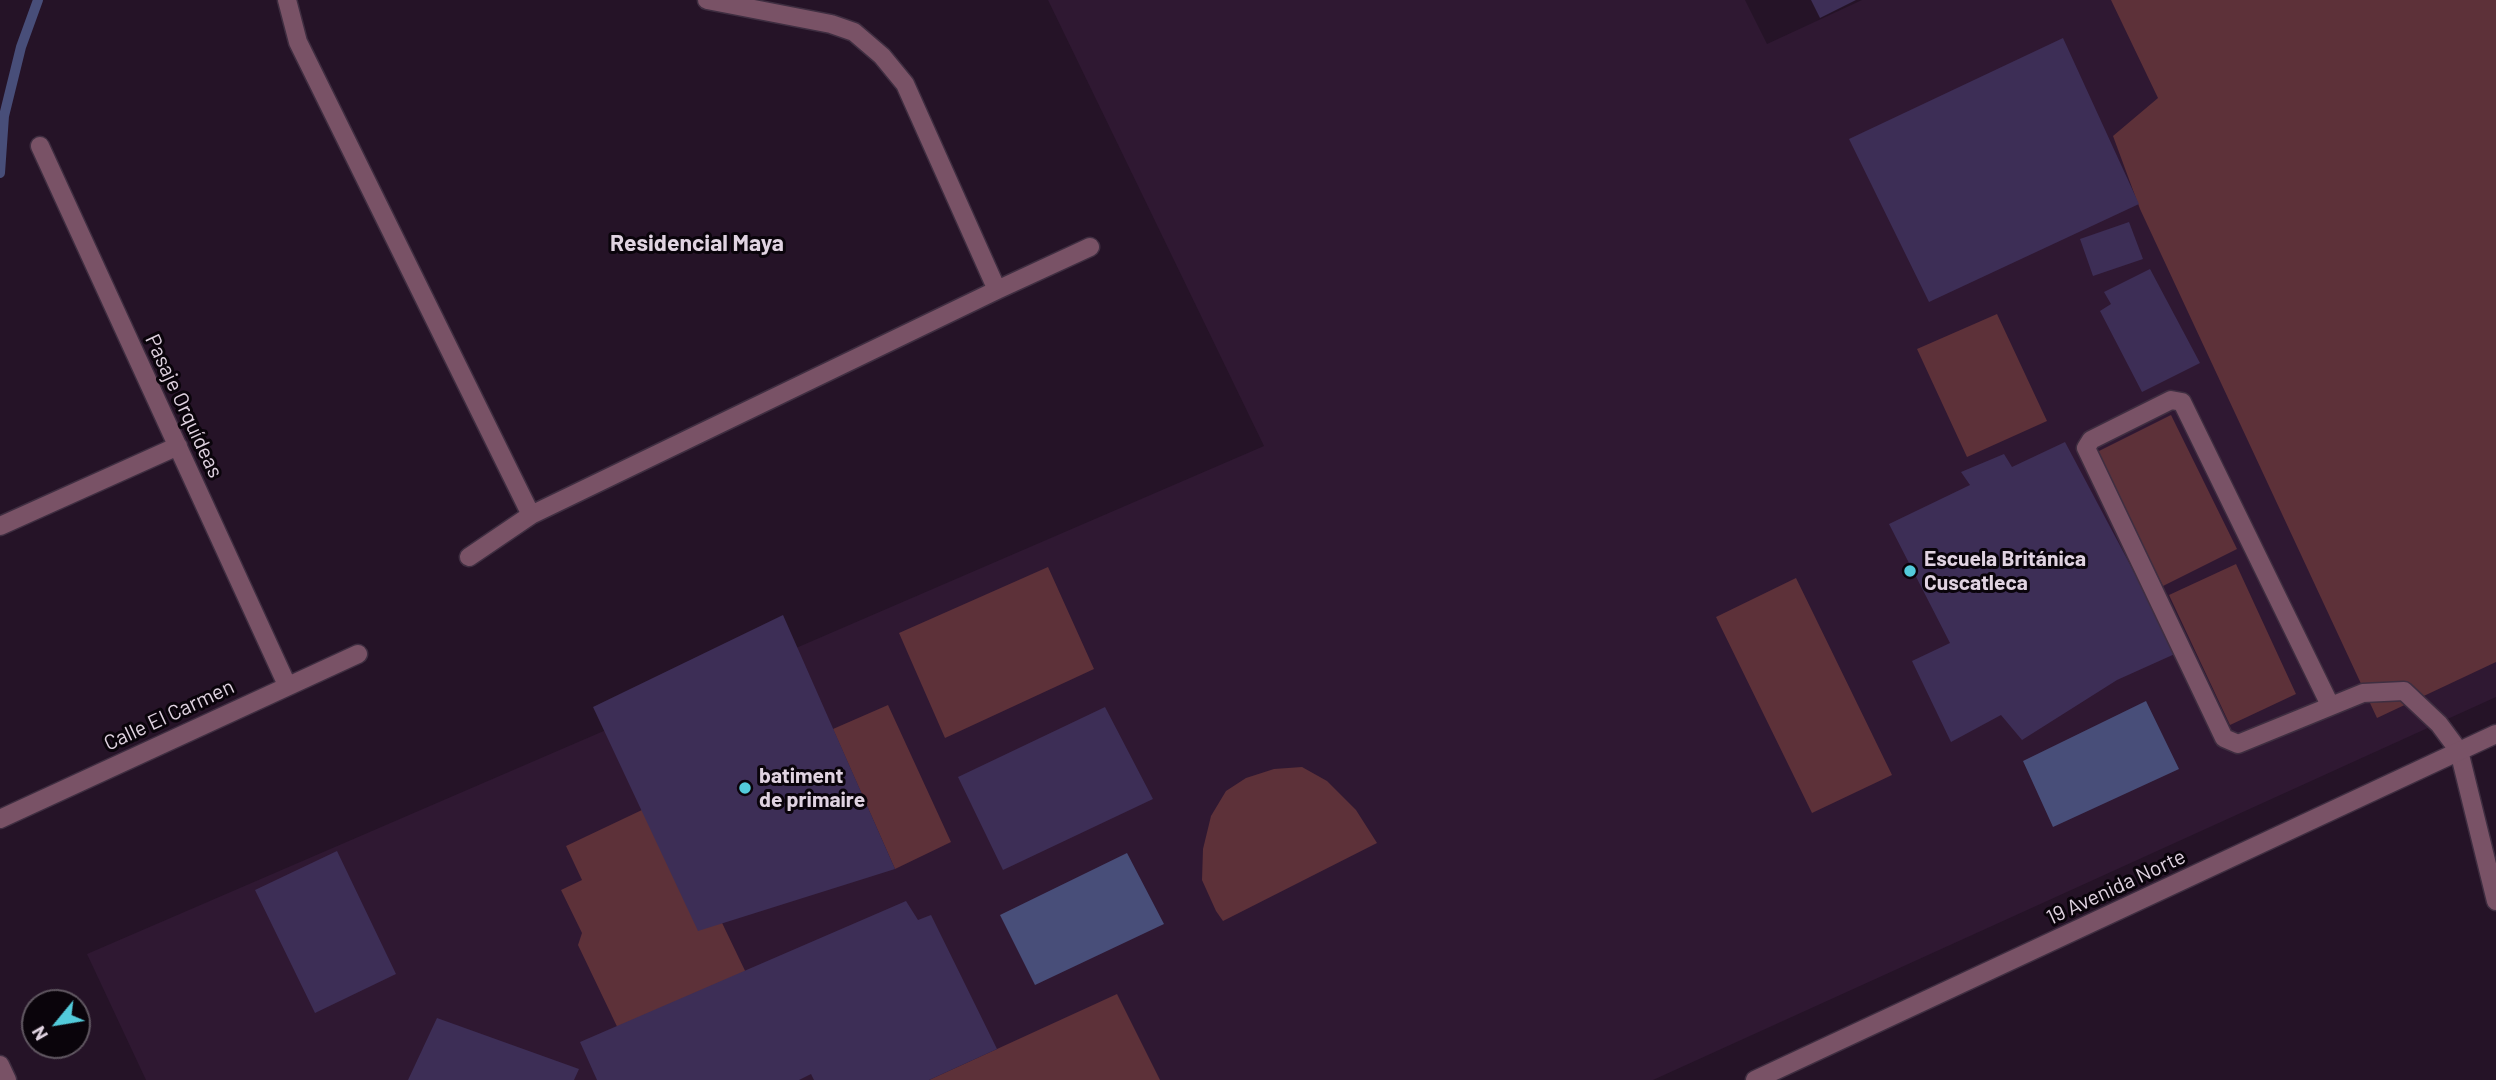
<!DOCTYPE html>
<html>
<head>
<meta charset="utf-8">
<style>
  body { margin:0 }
  #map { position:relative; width:2496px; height:1080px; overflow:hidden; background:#251327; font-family:Barlow,sans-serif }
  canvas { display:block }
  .north { position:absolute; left:21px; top:989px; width:70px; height:70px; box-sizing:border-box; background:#0a040b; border:2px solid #605761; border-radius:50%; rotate:240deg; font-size:19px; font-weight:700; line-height:28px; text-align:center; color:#e0d3e1 }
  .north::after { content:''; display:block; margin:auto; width:24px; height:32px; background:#53cbdb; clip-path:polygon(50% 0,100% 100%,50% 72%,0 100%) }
</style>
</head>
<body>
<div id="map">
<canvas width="2496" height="1080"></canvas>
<div class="north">N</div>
</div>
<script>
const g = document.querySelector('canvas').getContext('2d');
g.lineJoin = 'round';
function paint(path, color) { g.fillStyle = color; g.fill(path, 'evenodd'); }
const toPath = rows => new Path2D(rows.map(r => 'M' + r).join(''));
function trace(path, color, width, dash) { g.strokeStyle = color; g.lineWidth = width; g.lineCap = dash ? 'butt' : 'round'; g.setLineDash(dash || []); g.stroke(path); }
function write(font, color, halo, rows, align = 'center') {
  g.font = font + ' Barlow,sans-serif'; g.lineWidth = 6; g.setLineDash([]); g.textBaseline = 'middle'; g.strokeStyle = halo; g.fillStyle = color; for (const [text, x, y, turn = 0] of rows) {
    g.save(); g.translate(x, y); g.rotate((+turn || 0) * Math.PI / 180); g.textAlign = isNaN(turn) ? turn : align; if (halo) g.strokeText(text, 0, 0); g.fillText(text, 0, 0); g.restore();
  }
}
paint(toPath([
  [1048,0,1745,0,1767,44,1862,0,2496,0,2496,697,1653,1080,146,1080,87,954,1264,446]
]), '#2f1832');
paint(toPath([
  [2111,0,2496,0,2496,662,2377,718,2140,209,2113,136,2158,98],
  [1997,314,2047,421,1967,457,1917,349],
  [2171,415,2237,549,2163,586,2097,452],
  [2236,564,2296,694,2230,725,2169,595],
  [1048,567,1094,669,945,738,899,633],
  [1796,578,1892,775,1812,813,1716,617],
  [888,705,951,842,895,869,833,729],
  [1302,767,1327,781,1356,810,1377,843,1223,921,1216,911,1202,880,1203,849,1211,816,1226,791,1246,778,1274,769],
  [663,800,749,979,623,1039,578,945,582,933,561,890,582,880,566,846],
  [1117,994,1160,1080,929,1080,997,1049]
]), '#5d3139');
paint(toPath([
  [2146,701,2179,769,2053,827,2023,761],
  [1127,853,1164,924,1035,985,1000,915]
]), '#484e79');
trace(toPath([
  [0,173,4,116,21,47,38,0]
]), '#484e79', 10);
paint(toPath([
  [1811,0,1856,0,1820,18],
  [2063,38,2139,204,1929,302,1849,139],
  [2129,222,2143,259,2093,276,2080,239],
  [2150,269,2200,363,2142,392,2100,311,2111,304,2104,292],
  [2065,442,2177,653,2117,680,2022,740,2001,715,1951,742,1912,661,1950,643,1889,524,1970,485,1961,472,2004,454,2012,467],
  [783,615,895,869,698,931,593,707],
  [1105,707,1153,799,1003,870,958,777],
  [337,851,396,974,315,1013,255,890],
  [906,901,918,920,931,915,997,1049,929,1080,814,1080,811,1074,799,1080,597,1080,580,1042],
  [437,1018,579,1069,574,1080,408,1080]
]), '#3d2e56');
const lane = toPath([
  [2330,705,2182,402,2171,400,2091,440,2086,448,2224,738,2238,744,2363,693,2404,691,2439,724,2459,751,2496,901]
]);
const street = toPath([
  [287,0,298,42,531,515],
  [707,0,831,24,854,32,882,56,905,84,997,290],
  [40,146,287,685],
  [0,526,178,446],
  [469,557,531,515,997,290,1090,247],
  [0,819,358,654],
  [0,1065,7,1080],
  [1755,1080,2496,734]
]);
trace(lane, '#3f2e41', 21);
trace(street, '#3f2e41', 21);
trace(lane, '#795266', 18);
trace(street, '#795266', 18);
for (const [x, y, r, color] of [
  [1910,571,7,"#53cbdb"],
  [745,788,7,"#53cbdb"]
]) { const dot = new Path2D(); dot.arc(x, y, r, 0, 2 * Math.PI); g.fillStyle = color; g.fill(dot); trace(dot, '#0a040b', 2.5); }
write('21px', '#e0d3e1', '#0a040b', [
  ["Pasaje Orquídeas",184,406,65],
  ["Calle El Carmen",169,715,-25],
  ["19 Avenida Norte",2116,887,-25]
]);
write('bold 21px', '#e0d3e1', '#0a040b', [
  ["Escuela Británica",1924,559],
  ["Cuscatleca",1924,583],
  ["batiment",759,776],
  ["de primaire",759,800]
], 'left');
write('bold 23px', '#e0d3e1', '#0a040b', [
  ["Residencial Maya",697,243]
]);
</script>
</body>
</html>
